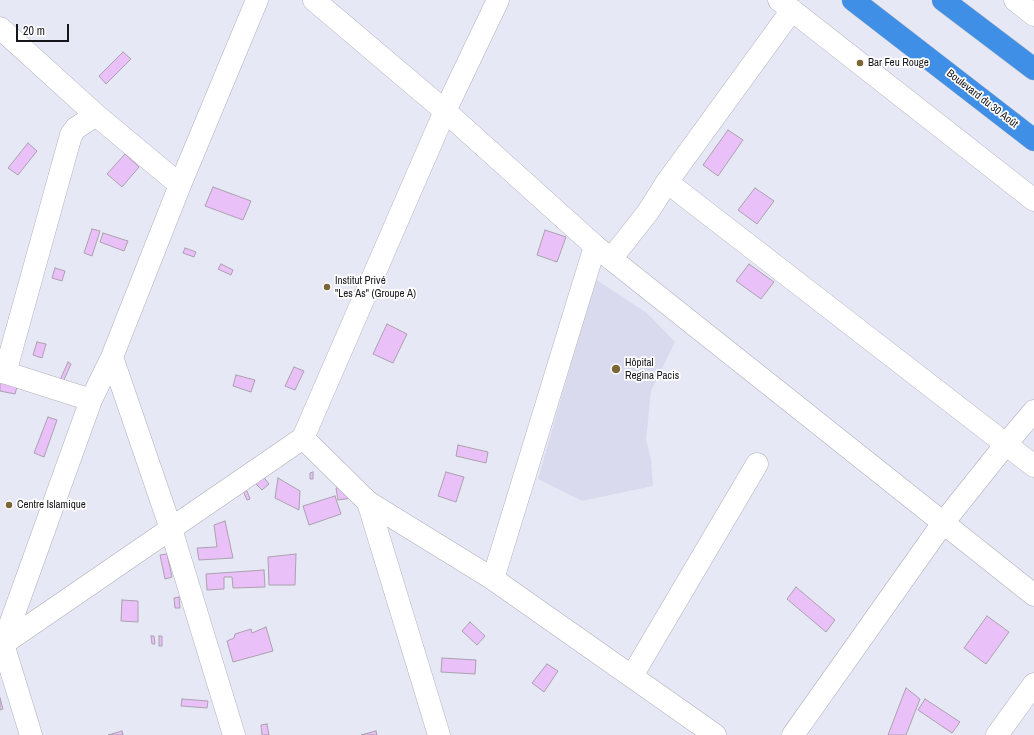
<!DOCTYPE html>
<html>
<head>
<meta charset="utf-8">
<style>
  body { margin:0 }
  #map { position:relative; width:1034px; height:735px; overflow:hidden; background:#e7e8f5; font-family:"Archivo Narrow",sans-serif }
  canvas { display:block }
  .scale { position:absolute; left:16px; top:24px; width:53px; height:18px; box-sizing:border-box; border:2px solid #16161b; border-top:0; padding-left:5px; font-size:12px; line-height:14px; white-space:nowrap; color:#16161b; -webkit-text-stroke:3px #fff; paint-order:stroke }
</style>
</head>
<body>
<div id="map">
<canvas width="1034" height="735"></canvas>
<div class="scale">20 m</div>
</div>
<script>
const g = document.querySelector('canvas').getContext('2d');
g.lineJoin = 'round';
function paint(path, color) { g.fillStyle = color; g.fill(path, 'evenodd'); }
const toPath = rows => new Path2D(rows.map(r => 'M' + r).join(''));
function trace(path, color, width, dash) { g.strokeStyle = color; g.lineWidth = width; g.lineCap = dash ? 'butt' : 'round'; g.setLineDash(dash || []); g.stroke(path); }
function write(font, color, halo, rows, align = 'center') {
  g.font = font + ' "Archivo Narrow",sans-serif'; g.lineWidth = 3.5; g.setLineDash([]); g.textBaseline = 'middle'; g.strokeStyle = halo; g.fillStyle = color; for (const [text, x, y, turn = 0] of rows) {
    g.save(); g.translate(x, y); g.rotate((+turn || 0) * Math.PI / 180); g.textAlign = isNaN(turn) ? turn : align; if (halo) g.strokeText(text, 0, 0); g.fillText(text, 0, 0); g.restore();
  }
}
paint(toPath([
  [592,277,647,313,675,342,651,391,646,440,651,459,653,486,582,501,538,479,576,346]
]), '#dadaef');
const building = toPath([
  [123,52,131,59,106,84,99,76,123,52],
  [728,130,743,140,718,176,703,165,728,130],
  [28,143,37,151,18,175,8,168,28,143],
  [125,154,139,167,122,187,107,174,125,154],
  [213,187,251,201,243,220,205,206,213,187],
  [755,188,774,201,757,224,738,210,755,188],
  [92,229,100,231,92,256,84,253,92,229],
  [545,230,566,237,557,262,537,255,545,230],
  [103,233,128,241,124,251,100,242,103,233],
  [185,248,196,252,194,257,183,253,185,248],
  [221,264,233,270,231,275,218,269,221,264],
  [749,264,774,282,761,299,736,281,749,264],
  [55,268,65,271,62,281,52,278,55,268],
  [387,324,407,334,393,363,373,354,387,324],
  [37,342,46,344,42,358,33,355,37,342],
  [68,362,71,364,63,382,60,380,68,362],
  [294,367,304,371,295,390,285,386,294,367],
  [236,375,255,380,251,392,233,386,236,375],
  [0,381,18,383,15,394,0,391,0,381],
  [48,417,57,420,44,457,34,453,48,417],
  [458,445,488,452,486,463,456,456,458,445],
  [313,472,313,479,310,479,310,473,313,472],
  [446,472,464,477,456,502,438,496,446,472],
  [262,475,269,484,262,490,254,482,262,475],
  [278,478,300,491,299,510,275,498,278,478],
  [349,486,352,498,338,500,336,488,349,486],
  [243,491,247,491,250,499,247,500,243,491],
  [335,496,341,514,309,525,303,506,335,496],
  [225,521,233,558,199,560,197,548,217,547,214,525,225,521],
  [167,554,172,577,165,579,160,555,167,554],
  [296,554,295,585,269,585,268,557,296,554],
  [264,570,265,587,233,588,232,577,224,577,224,589,207,590,206,574,264,570],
  [796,587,835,620,826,632,787,599,796,587],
  [179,597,180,608,175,608,174,598,179,597],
  [122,600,138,601,138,622,121,621,122,600],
  [987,616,1009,632,986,664,964,648,987,616],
  [470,622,485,636,477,645,462,631,470,622],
  [266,627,273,651,233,662,227,641,234,638,235,634,251,629,252,633,266,627],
  [151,636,154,636,155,644,152,644,151,636],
  [159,636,162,636,162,646,159,646,159,636],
  [442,658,476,660,475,674,441,672,442,658],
  [547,664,558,671,544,692,532,683,547,664],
  [906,688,920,699,906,735,888,735,906,688],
  [0,698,3,709,0,710,0,698],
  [182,699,208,701,207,708,181,706,182,699],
  [925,699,960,722,952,733,918,710,925,699],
  [267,724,269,735,262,735,261,725,267,724],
  [122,731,123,735,108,735,122,731],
  [376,731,377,735,361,735,376,731]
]);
paint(building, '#e9c0f8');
trace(building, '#aaa1ad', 1);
const minor = toPath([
  [314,0,445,111,595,246,1034,595],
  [779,0,1034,200],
  [1015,0,1034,15],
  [0,28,96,115,180,185],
  [667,182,1034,466],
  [611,259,648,212,667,182,792,10],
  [112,357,171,529,234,735],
  [0,371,91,400],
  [5,373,71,135,76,128,96,115],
  [303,438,445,111,498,0],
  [368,502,439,735],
  [493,579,595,246],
  [0,646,303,438,368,502,493,579,715,735],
  [632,676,757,464],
  [31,735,3,644,91,400,112,357,180,185,257,0],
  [793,735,943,523,1006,444,1034,411],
  [997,735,1034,684]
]);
const highway = toPath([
  [853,0,1034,140],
  [943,0,1034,69]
]);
trace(minor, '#afafbc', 23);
trace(highway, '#c7c7c8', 23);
trace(minor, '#fff', 22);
trace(highway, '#408fe6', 22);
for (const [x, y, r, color] of [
  [860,63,4,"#7c6635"],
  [327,287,4,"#7c6635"],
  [616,369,5,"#7c6635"],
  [9,505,4,"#7c6635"]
]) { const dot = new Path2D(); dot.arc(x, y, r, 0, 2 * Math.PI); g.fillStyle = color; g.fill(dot); trace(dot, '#fff', 1.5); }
write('11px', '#16161b', '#fff', [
  ["Bar Feu Rouge",868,63],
  ["Institut Privé",335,281],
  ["\"Les As\" (Groupe A)",335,294],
  ["Hôpital",625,363],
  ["Regina Pacis",625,376],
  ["Centre Islamique",17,505]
], 'left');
write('11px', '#16161b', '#fff', [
  ["Boulevard du 30 Août",982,99,38]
]);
</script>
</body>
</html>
